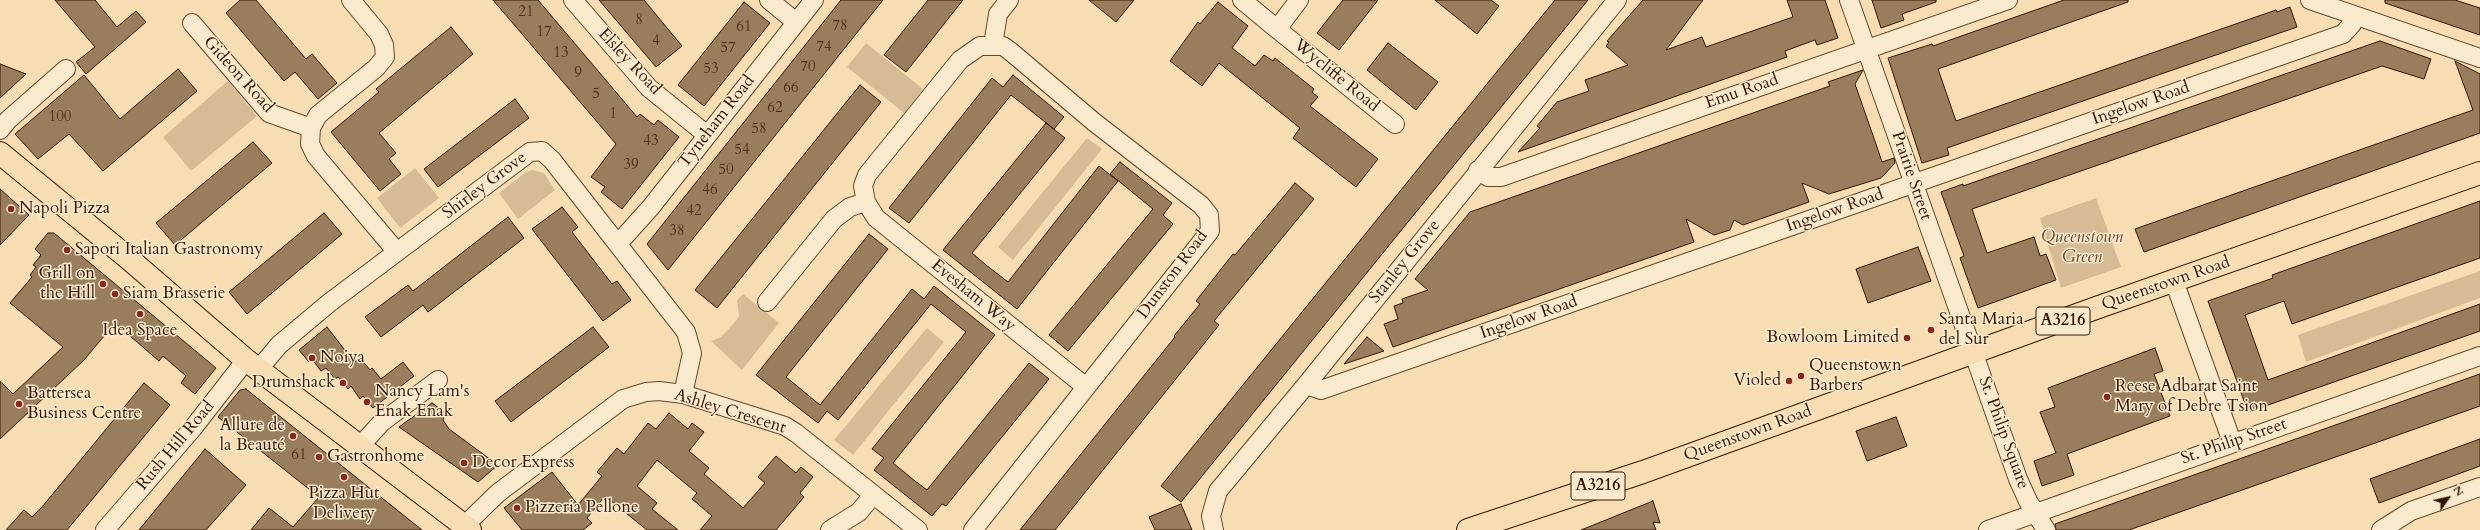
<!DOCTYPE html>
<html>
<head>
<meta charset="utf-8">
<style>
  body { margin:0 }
  #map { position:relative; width:2480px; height:530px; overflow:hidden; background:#f7deb2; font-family:Cardo,serif }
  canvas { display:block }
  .north { position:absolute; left:2428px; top:478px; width:40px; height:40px; -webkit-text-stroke:3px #faeacd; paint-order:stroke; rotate:56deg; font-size:11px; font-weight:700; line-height:16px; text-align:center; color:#321600 }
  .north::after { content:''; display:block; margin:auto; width:14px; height:18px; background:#321600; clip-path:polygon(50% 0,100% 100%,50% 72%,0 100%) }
</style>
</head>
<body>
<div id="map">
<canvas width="2480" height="530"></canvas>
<div class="north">N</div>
</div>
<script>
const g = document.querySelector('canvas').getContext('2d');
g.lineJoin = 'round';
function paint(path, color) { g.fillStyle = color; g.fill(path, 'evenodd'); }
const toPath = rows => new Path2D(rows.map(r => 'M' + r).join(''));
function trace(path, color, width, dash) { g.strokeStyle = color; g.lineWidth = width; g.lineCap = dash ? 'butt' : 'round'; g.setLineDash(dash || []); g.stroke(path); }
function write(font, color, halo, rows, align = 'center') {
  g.font = font + ' Cardo,serif'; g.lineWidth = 3; g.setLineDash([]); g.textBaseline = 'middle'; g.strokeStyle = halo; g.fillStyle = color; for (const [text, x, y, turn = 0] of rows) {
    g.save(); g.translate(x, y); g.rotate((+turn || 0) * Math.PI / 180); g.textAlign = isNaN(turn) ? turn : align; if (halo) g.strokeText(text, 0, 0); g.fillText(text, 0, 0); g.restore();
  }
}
paint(toPath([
  [866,43,923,89,904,113,847,67],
  [228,81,257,116,191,171,163,137],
  [1087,138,1102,149,1013,260,998,247],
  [415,168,439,198,400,228,377,198],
  [532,170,544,173,555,190,518,219,499,193,526,172],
  [2096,198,2121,267,2061,288,2040,218],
  [2480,271,2480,298,2306,362,2298,335],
  [743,294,779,323,742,370,711,341,721,337,736,321,739,316,737,300],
  [927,328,944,342,853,455,834,440]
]), '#d6bc94');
const building = toPath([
  [55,0,95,0,117,27,136,11,146,22,86,74,76,62,95,47,55,0],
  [240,0,256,0,306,59,312,54,337,83,318,99,295,72,284,81,226,13,240,0],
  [493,0,538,0,637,117,640,114,654,125,658,120,679,137,622,209,601,192,605,187,591,177,616,144,493,0],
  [599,0,644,0,682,46,656,67,599,0],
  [841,0,883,0,668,270,647,244,841,0],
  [928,0,963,0,906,72,884,55,928,0],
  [1089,0,1134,0,1116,22,1089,0],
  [1343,0,1378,0,1339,50,1317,33,1343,0],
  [1435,0,1491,0,1499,6,1477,34,1435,0],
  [1555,0,1588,0,1181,502,1161,486,1555,0],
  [1643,0,1703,0,1666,50,1702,37,1706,47,1793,17,1787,0,1825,0,1838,38,1817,45,1815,40,1785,51,1787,57,1518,152,1540,128,1537,126,1557,102,1589,91,1585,80,1628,65,1606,46,1609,42,1607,41,1643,0],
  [1872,0,1936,0,1936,2,1902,14,1904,20,1881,28,1872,0],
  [2064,0,2128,0,2128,2,1938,69,1956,121,2276,10,2277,12,2290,7,2297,27,1947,148,1949,155,1922,163,1888,58,1932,44,1933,46,2064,0],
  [2385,0,2455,0,2480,8,2480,35,2385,3,2385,0],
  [744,2,770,23,704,106,678,85,744,2],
  [1218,2,1248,26,1232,48,1255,66,1264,55,1273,61,1275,58,1314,89,1312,92,1318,97,1310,106,1378,159,1356,187,1293,138,1300,128,1219,63,1202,86,1170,61,1198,22,1200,24,1218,2],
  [451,27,473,54,379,133,396,153,389,159,401,174,380,191,331,132,379,92,376,89,451,27],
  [2380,41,2431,59,2424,79,2382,66,1972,209,1987,253,2034,237,2040,256,2046,254,2056,280,1978,308,1960,258,1964,256,1941,192,1963,184,1963,186,2380,41],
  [1388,43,1438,82,1416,110,1367,70,1388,43],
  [2455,61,2480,74,2480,133,2144,252,2135,229,2473,110,2455,61],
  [0,64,26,74,0,98,0,64],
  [178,69,197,91,103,171,69,134,38,159,15,134,84,75,120,119,178,69],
  [1863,70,1855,84,1877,147,1882,162,1894,158,1895,163,1881,178,1829,194,1802,183,1809,202,1743,225,1734,220,1730,230,1714,235,1686,219,1694,242,1393,347,1384,324,1398,319,1394,306,1403,303,1402,299,1428,290,1415,279,1470,212,1830,86,1828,82,1863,70],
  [1013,75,1064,117,1054,129,1011,95,909,223,889,208,992,78,1003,87,1013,75],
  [860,85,881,102,717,308,695,290,860,85],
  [515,99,529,118,438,187,424,169,515,99],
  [1046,123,1065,138,972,253,986,265,1008,282,1099,166,1118,181,1017,309,943,250,1046,123],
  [253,142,272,163,175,245,156,223,253,142],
  [1120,162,1172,203,1163,215,1173,224,1068,351,1049,335,1153,209,1110,174,1120,162],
  [1295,183,1314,199,1214,321,1219,325,1055,530,1020,530,1175,337,1174,336,1200,304,1196,301,1233,254,1235,255,1295,183],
  [0,189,29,215,0,245,0,189],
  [2480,201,2480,258,2292,324,2284,301,2245,315,2268,380,2480,304,2480,331,2248,412,2208,301,2273,278,2272,275,2480,201],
  [562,207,578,227,572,232,612,284,617,281,631,300,603,321,532,229,562,207],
  [324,213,342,234,247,314,229,292,324,213],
  [508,217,524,238,428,312,423,305,381,337,365,317,408,285,413,291,508,217],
  [48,233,54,233,216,368,195,394,181,383,186,376,163,356,159,361,115,323,84,360,0,439,0,381,13,394,63,347,10,303,32,277,30,275,36,267,33,265,41,255,35,249,48,233],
  [869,234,888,249,786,377,820,405,912,289,924,299,934,286,995,335,893,463,915,481,927,490,1029,363,1049,379,946,506,942,504,932,516,874,470,884,458,872,449,966,332,931,304,838,420,827,411,818,423,756,375,869,234],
  [1918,247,1931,281,1868,303,1856,269,1918,247],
  [327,327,354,362,360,358,370,370,372,368,381,379,403,362,414,376,373,408,363,396,360,399,351,386,348,389,338,377,335,379,326,368,321,371,312,359,309,362,299,350,327,327],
  [593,327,609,347,511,422,495,401,593,327],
  [1367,337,1384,351,1344,364,1367,337],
  [2155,348,2163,371,2154,374,2170,416,2067,454,2074,475,2042,486,2034,461,2056,453,2040,412,2055,407,2048,388,2155,348],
  [2480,374,2480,406,2129,530,2056,530,2055,524,2480,374],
  [144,383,170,405,67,530,6,530,24,510,32,517,42,507,144,383],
  [246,389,292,426,422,530,251,530,269,508,293,527,319,497,218,417,240,390,246,389],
  [432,403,446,413,443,420,449,429,498,465,478,482,399,427,432,403],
  [669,413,688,429,692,423,704,432,689,451,709,468,704,474,743,508,765,483,758,477,776,456,796,473,801,467,813,477,800,493,804,497,776,530,700,530,712,516,692,499,697,493,657,460,637,486,657,503,652,509,678,530,647,530,605,496,587,518,592,523,583,530,522,530,504,508,552,472,578,505,602,476,597,472,617,448,624,454,648,423,656,429,669,413],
  [1896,417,1907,446,1867,461,1856,431,1896,417],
  [2480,439,2480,466,2379,503,2370,479,2480,439],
  [205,449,246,485,206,530,139,530,205,449],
  [1653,501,1660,523,1653,522,1656,530,1581,530,1653,501],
  [1181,504,1192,530,1155,530,1149,517,1181,504]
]);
paint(building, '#987e5d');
trace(building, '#321600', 1);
const minor = toPath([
  [351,0,379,34,384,45,385,57,376,68,318,115,311,128,310,144,316,156,397,252],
  [573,0,649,88,707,135],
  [769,0,796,22],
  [1242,0,1277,29],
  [1299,0,1277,29,1395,124],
  [1849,0,2018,479,2028,501,2046,530],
  [2310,0,2480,58],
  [192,23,269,113,311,128],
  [993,45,998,14,1009,0],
  [0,130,8,120,66,69],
  [1478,170,1488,177,1501,177,2008,0],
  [617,242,624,237,651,207,814,0],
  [2174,281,2232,442],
  [767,302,834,219,850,207,866,202],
  [258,370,279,345,329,303,530,152,542,151,552,160,686,332,692,353,683,394],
  [1306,385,1321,390,2343,34,2352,24,2354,15],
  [360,446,382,422,438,380],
  [465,525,498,493,623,399,646,392,659,391,683,394,785,426,796,433,918,530],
  [105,530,193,428,246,360],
  [830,530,859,512,873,495],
  [973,530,1210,231,1209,215,1201,205,1094,122,1010,51,1003,46,980,46,960,60,867,175,863,186,866,202,876,218,1086,387],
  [1214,530,1211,516,1218,491,1306,385,1617,0],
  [1988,530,2480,356],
  [2381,530,2411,511,2480,487]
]);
const primary = toPath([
  [0,153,128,258,246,360,470,530],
  [1468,530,1643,472,2096,308,2480,173]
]);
trace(minor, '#63482c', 20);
trace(primary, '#321600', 24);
trace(minor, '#faeacd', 18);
trace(primary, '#f7deb2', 22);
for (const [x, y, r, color] of [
  [11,209,4,"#8f2418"],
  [67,250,4,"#8f2418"],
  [103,284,4,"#8f2418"],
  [115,294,4,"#8f2418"],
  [140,314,4,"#8f2418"],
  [1931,330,4,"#8f2418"],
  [1907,338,4,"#8f2418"],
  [312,358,4,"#8f2418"],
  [1801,376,4,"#8f2418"],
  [1789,381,4,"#8f2418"],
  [343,383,4,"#8f2418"],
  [2107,397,4,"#8f2418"],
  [367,402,4,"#8f2418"],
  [19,404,4,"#8f2418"],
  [293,436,4,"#8f2418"],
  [319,457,4,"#8f2418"],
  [464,463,4,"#8f2418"],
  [344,477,4,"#8f2418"],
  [517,508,4,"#8f2418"]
]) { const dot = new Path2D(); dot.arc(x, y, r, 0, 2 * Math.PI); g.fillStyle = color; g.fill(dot); trace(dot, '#faeacd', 1.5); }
write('15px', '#4c3017', null, [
  ["21",526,13],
  ["8",639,21],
  ["78",840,27],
  ["61",744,28],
  ["17",544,33],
  ["4",656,42],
  ["74",824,48],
  ["57",728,49],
  ["13",561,54],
  ["70",808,68],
  ["53",711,70],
  ["9",578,74],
  ["66",791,89],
  ["5",596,95],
  ["62",775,109],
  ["1",613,115],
  ["100",60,118],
  ["58",759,130],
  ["43",651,142],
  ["54",742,151],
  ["39",631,166],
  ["50",726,171],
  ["46",710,191],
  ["42",694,212],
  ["38",677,232],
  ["61",299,456]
]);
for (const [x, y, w] of [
  [2063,321,54],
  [1598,486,54]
]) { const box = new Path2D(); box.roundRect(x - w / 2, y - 14, w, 28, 3); g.fillStyle = '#faeacd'; g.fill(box); trace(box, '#321600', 1); }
write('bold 16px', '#321600', null, [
  ["A3216",2063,321],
  ["A3216",1598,486]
]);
write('17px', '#321600', '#faeacd', [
  ["Elsley Road",629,62,47],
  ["Gideon Road",238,75,48],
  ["Wycliffe Road",1336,76,39],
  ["Emu Road",1742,92,-19],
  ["Ingelow Road",2141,104,-19],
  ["Tyneham Road",717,122,-52],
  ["Prairie Street",1911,176,71],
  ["Shirley Grove",485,186,-37],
  ["Ingelow Road",1835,211,-19],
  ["Stanley Grove",1405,262,-51],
  ["Dunston Road",1173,275,-53],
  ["Queenstown Road",2166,284,-19],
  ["Evesham Way",973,296,39],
  ["Ingelow Road",1529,318,-19],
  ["Ashley Crescent",730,412,17],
  ["St. Philip Square",2003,433,70],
  ["Queenstown Road",1748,434,-20],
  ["St. Philip Street",2234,442,-19],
  ["Rush Hill Road",176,446,-50]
]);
write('17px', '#321600', '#faeacd', [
  ["Napoli Pizza",19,209],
  ["Sapori Italian Gastronomy",75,250],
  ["Grill on",95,274,"right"],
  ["the Hill",95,294,"right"],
  ["Siam Brasserie",123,294],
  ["Santa Maria",1939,320],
  ["del Sur",1939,340],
  ["Idea Space",140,331,"center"],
  ["Bowloom Limited",1899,338,"right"],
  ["Noiya",320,358],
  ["Queenstown",1809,366],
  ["Barbers",1809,386],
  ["Violed",1781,381,"right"],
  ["Drumshack",335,383,"right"],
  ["Reese Adbarat Saint",2115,387],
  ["Mary of Debre Tsion",2115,407],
  ["Nancy Lam's",375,392],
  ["Enak Enak",375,412],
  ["Battersea",27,394],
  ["Business Centre",27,414],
  ["Allure de",285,426,"right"],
  ["la Beauté",285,446,"right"],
  ["Gastronhome",327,457],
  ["Decor Express",472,463],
  ["Pizza Hut",344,494,"center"],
  ["Delivery",344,514,"center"],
  ["Pizzeria Pellone",525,508]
], 'left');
write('italic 17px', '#63482c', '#faeacd', [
  ["Queenstown",2082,238],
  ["Green",2082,258]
]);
</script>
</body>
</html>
